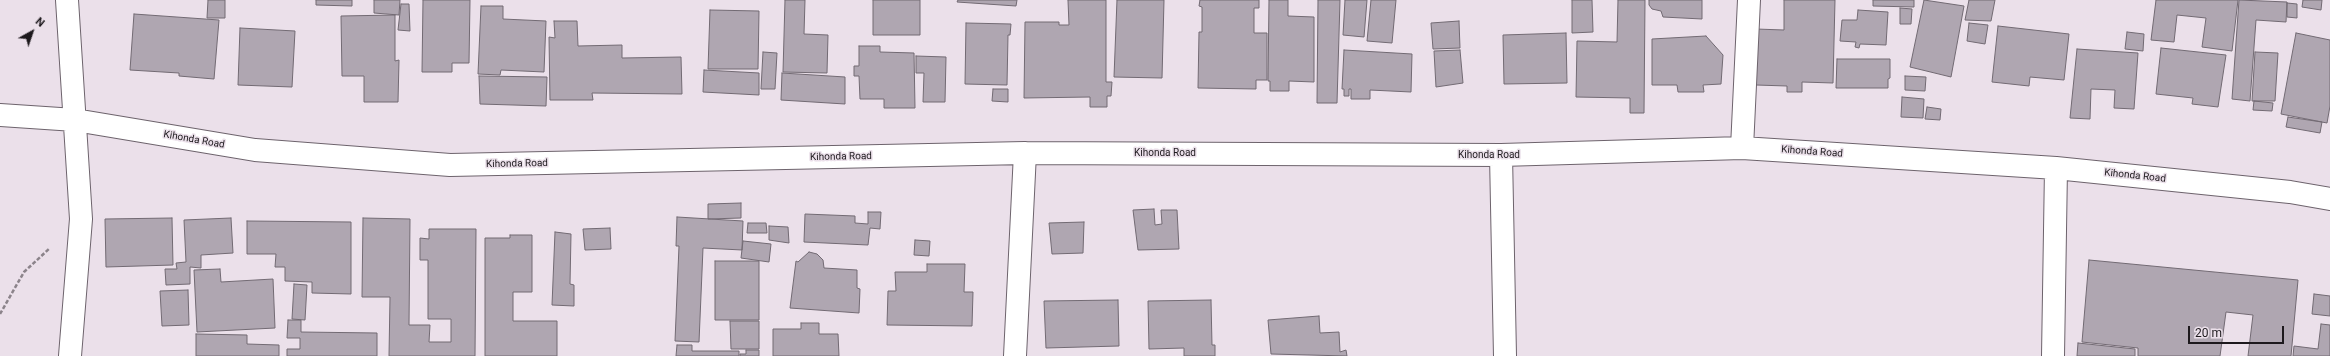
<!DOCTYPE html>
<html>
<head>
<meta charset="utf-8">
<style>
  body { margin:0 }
  #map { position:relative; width:2330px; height:356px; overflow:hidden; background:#ebe0ea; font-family:Roboto,sans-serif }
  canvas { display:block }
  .north { position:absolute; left:12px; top:12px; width:40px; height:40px; -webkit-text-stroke:3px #ebe0ea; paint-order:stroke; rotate:40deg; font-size:11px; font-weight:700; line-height:16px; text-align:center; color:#1d191d }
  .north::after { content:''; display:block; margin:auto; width:14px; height:18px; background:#1d191d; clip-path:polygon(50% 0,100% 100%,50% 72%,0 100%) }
  .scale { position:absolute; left:2188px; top:326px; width:96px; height:18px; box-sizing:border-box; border:2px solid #1d191d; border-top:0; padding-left:5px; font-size:12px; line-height:14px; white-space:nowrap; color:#1d191d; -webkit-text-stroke:3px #ebe0ea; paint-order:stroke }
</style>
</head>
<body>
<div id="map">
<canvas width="2330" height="356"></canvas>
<div class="north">N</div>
<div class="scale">20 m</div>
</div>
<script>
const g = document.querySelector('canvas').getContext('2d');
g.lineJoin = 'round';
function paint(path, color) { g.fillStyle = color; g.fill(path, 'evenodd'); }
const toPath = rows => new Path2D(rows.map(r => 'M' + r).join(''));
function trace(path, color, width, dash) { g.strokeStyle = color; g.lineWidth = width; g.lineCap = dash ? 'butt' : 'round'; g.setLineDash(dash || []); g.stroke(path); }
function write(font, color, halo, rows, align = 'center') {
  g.font = font + ' Roboto,sans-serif'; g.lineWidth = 3; g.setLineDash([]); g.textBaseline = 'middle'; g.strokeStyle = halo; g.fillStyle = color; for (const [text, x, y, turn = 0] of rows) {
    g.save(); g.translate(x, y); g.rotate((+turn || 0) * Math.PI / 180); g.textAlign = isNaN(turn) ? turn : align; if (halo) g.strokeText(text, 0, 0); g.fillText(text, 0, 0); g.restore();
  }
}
const building = toPath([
  [208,0,225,0,225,18,207,18,208,0],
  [316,0,352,0,352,6,316,5,316,0],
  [374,0,400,0,399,15,374,13,374,0],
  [423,0,470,0,469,63,452,63,452,72,422,72,423,0],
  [785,0,805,0,804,34,828,35,827,73,783,72,785,0],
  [873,0,920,0,920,35,873,35,873,0],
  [958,0,1017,0,1016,6,957,2,958,0],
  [1068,0,1106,0,1106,82,1112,82,1111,96,1107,96,1107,107,1090,107,1090,97,1024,98,1025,22,1059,22,1059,25,1069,25,1068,0],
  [1117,0,1164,0,1162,78,1114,77,1117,0],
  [1200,0,1259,0,1259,8,1254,8,1254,33,1267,33,1267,80,1256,80,1256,89,1198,88,1199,32,1202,32,1202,7,1199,6,1200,0],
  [1269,0,1288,0,1288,16,1314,17,1314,82,1289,81,1289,91,1270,91,1270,81,1268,81,1269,0],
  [1318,0,1340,0,1337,103,1317,103,1318,0],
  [1345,0,1367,0,1364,37,1343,35,1345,0],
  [1371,0,1396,0,1392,43,1367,41,1371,0],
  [1572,0,1592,0,1593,32,1572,33,1572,0],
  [1618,0,1645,0,1644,113,1630,113,1630,98,1576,97,1577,41,1617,42,1618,0],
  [1649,0,1702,0,1702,19,1663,17,1661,11,1652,9,1649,5,1649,0],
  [1784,0,1835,0,1833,83,1802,82,1802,92,1787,92,1787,86,1756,85,1756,29,1784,30,1784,0],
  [1873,0,1914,0,1914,7,1873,6,1873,0],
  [1924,0,1964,6,1951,77,1910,67,1924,0],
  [1969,0,1995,0,1991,21,1965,20,1969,0],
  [2156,0,2238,0,2232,51,2202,47,2206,18,2177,15,2174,42,2151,40,2156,0],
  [2239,0,2287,2,2286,22,2256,20,2250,101,2232,99,2239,0],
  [2303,0,2322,0,2321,10,2302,7,2303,0],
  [2287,3,2297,4,2297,18,2287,17,2287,3],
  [401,4,409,4,410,31,398,30,401,4],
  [481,6,503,6,503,19,546,21,544,72,501,70,500,75,478,74,481,6],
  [1900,8,1912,9,1911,24,1900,24,1900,8],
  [710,10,759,11,758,69,708,69,710,10],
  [1858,10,1888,12,1886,45,1860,44,1859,48,1855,47,1856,42,1840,41,1842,20,1857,20,1858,10],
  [134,14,219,20,214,79,179,76,179,73,130,70,134,14],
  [395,15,395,61,399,60,398,102,364,102,364,76,342,76,341,16,395,15],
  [554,21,577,21,578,46,622,45,622,58,681,57,682,94,592,93,593,100,550,100,549,37,555,38,554,21],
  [1459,21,1460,48,1433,49,1431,23,1459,21],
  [966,23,1011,24,1010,35,1008,35,1007,85,965,84,966,23],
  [1969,23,1988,25,1985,44,1967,41,1969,23],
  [1998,26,2069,34,2064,80,2030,77,2029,86,1992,82,1998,26],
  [240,28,295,31,292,87,238,85,240,28],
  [2127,32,2144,34,2143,51,2125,49,2127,32],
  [1566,33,1567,83,1504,84,1503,35,1566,33],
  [2296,33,2330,40,2330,106,2327,123,2281,114,2296,33],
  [1706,36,1723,55,1721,84,1703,85,1704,92,1678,92,1677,85,1652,85,1652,39,1706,36],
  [859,46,880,46,880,52,914,53,915,108,884,108,884,99,860,99,859,76,854,76,854,66,859,66,859,46],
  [2161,48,2226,55,2218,107,2192,104,2193,98,2156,94,2161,48],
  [2077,49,2138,53,2134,109,2114,108,2115,90,2091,89,2090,119,2070,118,2077,49],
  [1344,50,1412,54,1411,92,1370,90,1370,99,1351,99,1351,89,1349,89,1349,96,1344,96,1344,89,1342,89,1344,50],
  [1460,50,1463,83,1436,87,1434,51,1460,50],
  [763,52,777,53,775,89,761,89,763,52],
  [2255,52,2278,53,2275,101,2252,101,2255,52],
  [916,56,946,57,945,102,923,102,924,73,916,73,916,56],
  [1837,59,1890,59,1890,78,1888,79,1888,88,1836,88,1837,59],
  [704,70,759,73,759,95,703,92,704,70],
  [782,73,845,77,845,104,781,100,782,73],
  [479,76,547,77,546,106,480,104,479,76],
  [1905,76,1926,77,1925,91,1905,90,1905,76],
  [993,89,1008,89,1008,102,992,101,993,89],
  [1902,97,1924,99,1923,118,1901,117,1902,97],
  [2254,101,2273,103,2272,111,2253,110,2254,101],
  [1927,107,1941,109,1940,120,1925,119,1927,107],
  [2288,117,2322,122,2320,133,2286,127,2288,117],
  [741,203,741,218,708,219,708,204,741,203],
  [1154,209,1155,225,1162,224,1161,210,1177,210,1179,249,1138,250,1133,210,1154,209],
  [868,212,881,212,880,229,870,228,868,245,804,242,805,214,855,216,855,223,868,224,868,212],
  [677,217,743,221,742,250,703,248,699,342,675,341,679,246,676,246,677,217],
  [172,218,173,265,106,267,105,219,172,218],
  [231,218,233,253,201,255,201,268,190,267,190,284,166,285,165,269,177,269,176,263,186,262,184,220,231,218],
  [363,218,410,219,409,325,430,325,429,342,451,342,451,319,428,319,428,260,420,260,420,238,429,239,429,229,476,229,475,356,389,356,390,297,362,297,363,218],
  [247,221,351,222,351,294,312,293,312,282,285,281,285,267,275,267,276,254,247,254,247,221],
  [1084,222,1083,253,1052,254,1049,223,1084,222],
  [748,223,766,223,767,233,747,233,748,223],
  [769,226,788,227,789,243,769,240,769,226],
  [610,228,611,249,585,250,583,229,610,228],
  [555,232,571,234,570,284,574,285,574,306,552,305,555,232],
  [510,235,532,235,532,292,513,292,513,321,557,321,557,356,485,356,485,238,510,238,510,235],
  [915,240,930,241,929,256,914,255,915,240],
  [743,241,771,244,769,262,741,258,743,241],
  [809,252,817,254,823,260,824,268,857,270,857,288,860,289,859,313,790,308,796,261,798,262,809,252],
  [2089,260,2298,280,2291,356,2248,356,2253,315,2226,312,2220,356,2138,356,2138,348,2082,342,2089,260],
  [715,261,759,261,759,320,715,320,715,261],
  [927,264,965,264,964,292,973,292,972,326,887,325,888,291,896,291,895,272,927,272,927,264],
  [220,269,221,282,273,279,275,328,197,332,194,270,220,269],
  [294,284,307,285,305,320,292,319,294,284],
  [188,290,189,325,162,326,160,291,188,290],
  [2314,294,2330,296,2330,316,2312,314,2314,294],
  [1118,300,1119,346,1046,348,1044,301,1118,300],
  [1211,300,1212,345,1215,345,1215,356,1184,356,1184,348,1149,349,1148,301,1211,300],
  [1319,316,1320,333,1339,332,1340,352,1346,350,1347,356,1271,354,1268,320,1319,316],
  [288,320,301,320,301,332,377,333,377,356,287,356,287,349,300,349,300,338,287,338,288,320],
  [730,321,759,321,759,349,731,349,730,321],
  [801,323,819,323,819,334,838,334,839,356,773,356,773,329,801,329,801,323],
  [2321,324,2330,325,2330,356,2293,356,2294,346,2318,349,2321,324],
  [196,334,247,335,247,344,279,345,279,356,196,356,196,334],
  [2078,343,2135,349,2135,356,2077,356,2078,343],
  [677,345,692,345,692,351,739,351,739,356,676,356,677,345],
  [746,350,759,350,759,356,740,356,740,354,746,354,746,350]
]);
paint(building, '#afa6b1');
trace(building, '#726a73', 1);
const minor = toPath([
  [67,0,81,219,70,356],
  [0,115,75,120,255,150,450,165,1025,153,1501,155,1742,148,2056,168,2290,192,2330,199],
  [1742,148,1749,0],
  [1501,155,1505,356],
  [1015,356,1025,153],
  [2053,356,2056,168]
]);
trace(minor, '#6d636c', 24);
trace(toPath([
  [0,314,24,272,50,248]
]), '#8b838a', 2.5, [4, 2]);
trace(minor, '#fff', 22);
write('10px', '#1d191d', '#ebe0ea', [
  ["Kihonda Road",194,140,10],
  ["Kihonda Road",1812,152,4],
  ["Kihonda Road",1165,153],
  ["Kihonda Road",1489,155],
  ["Kihonda Road",841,157,-1],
  ["Kihonda Road",517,164,-1],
  ["Kihonda Road",2135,176,6]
]);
</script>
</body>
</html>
